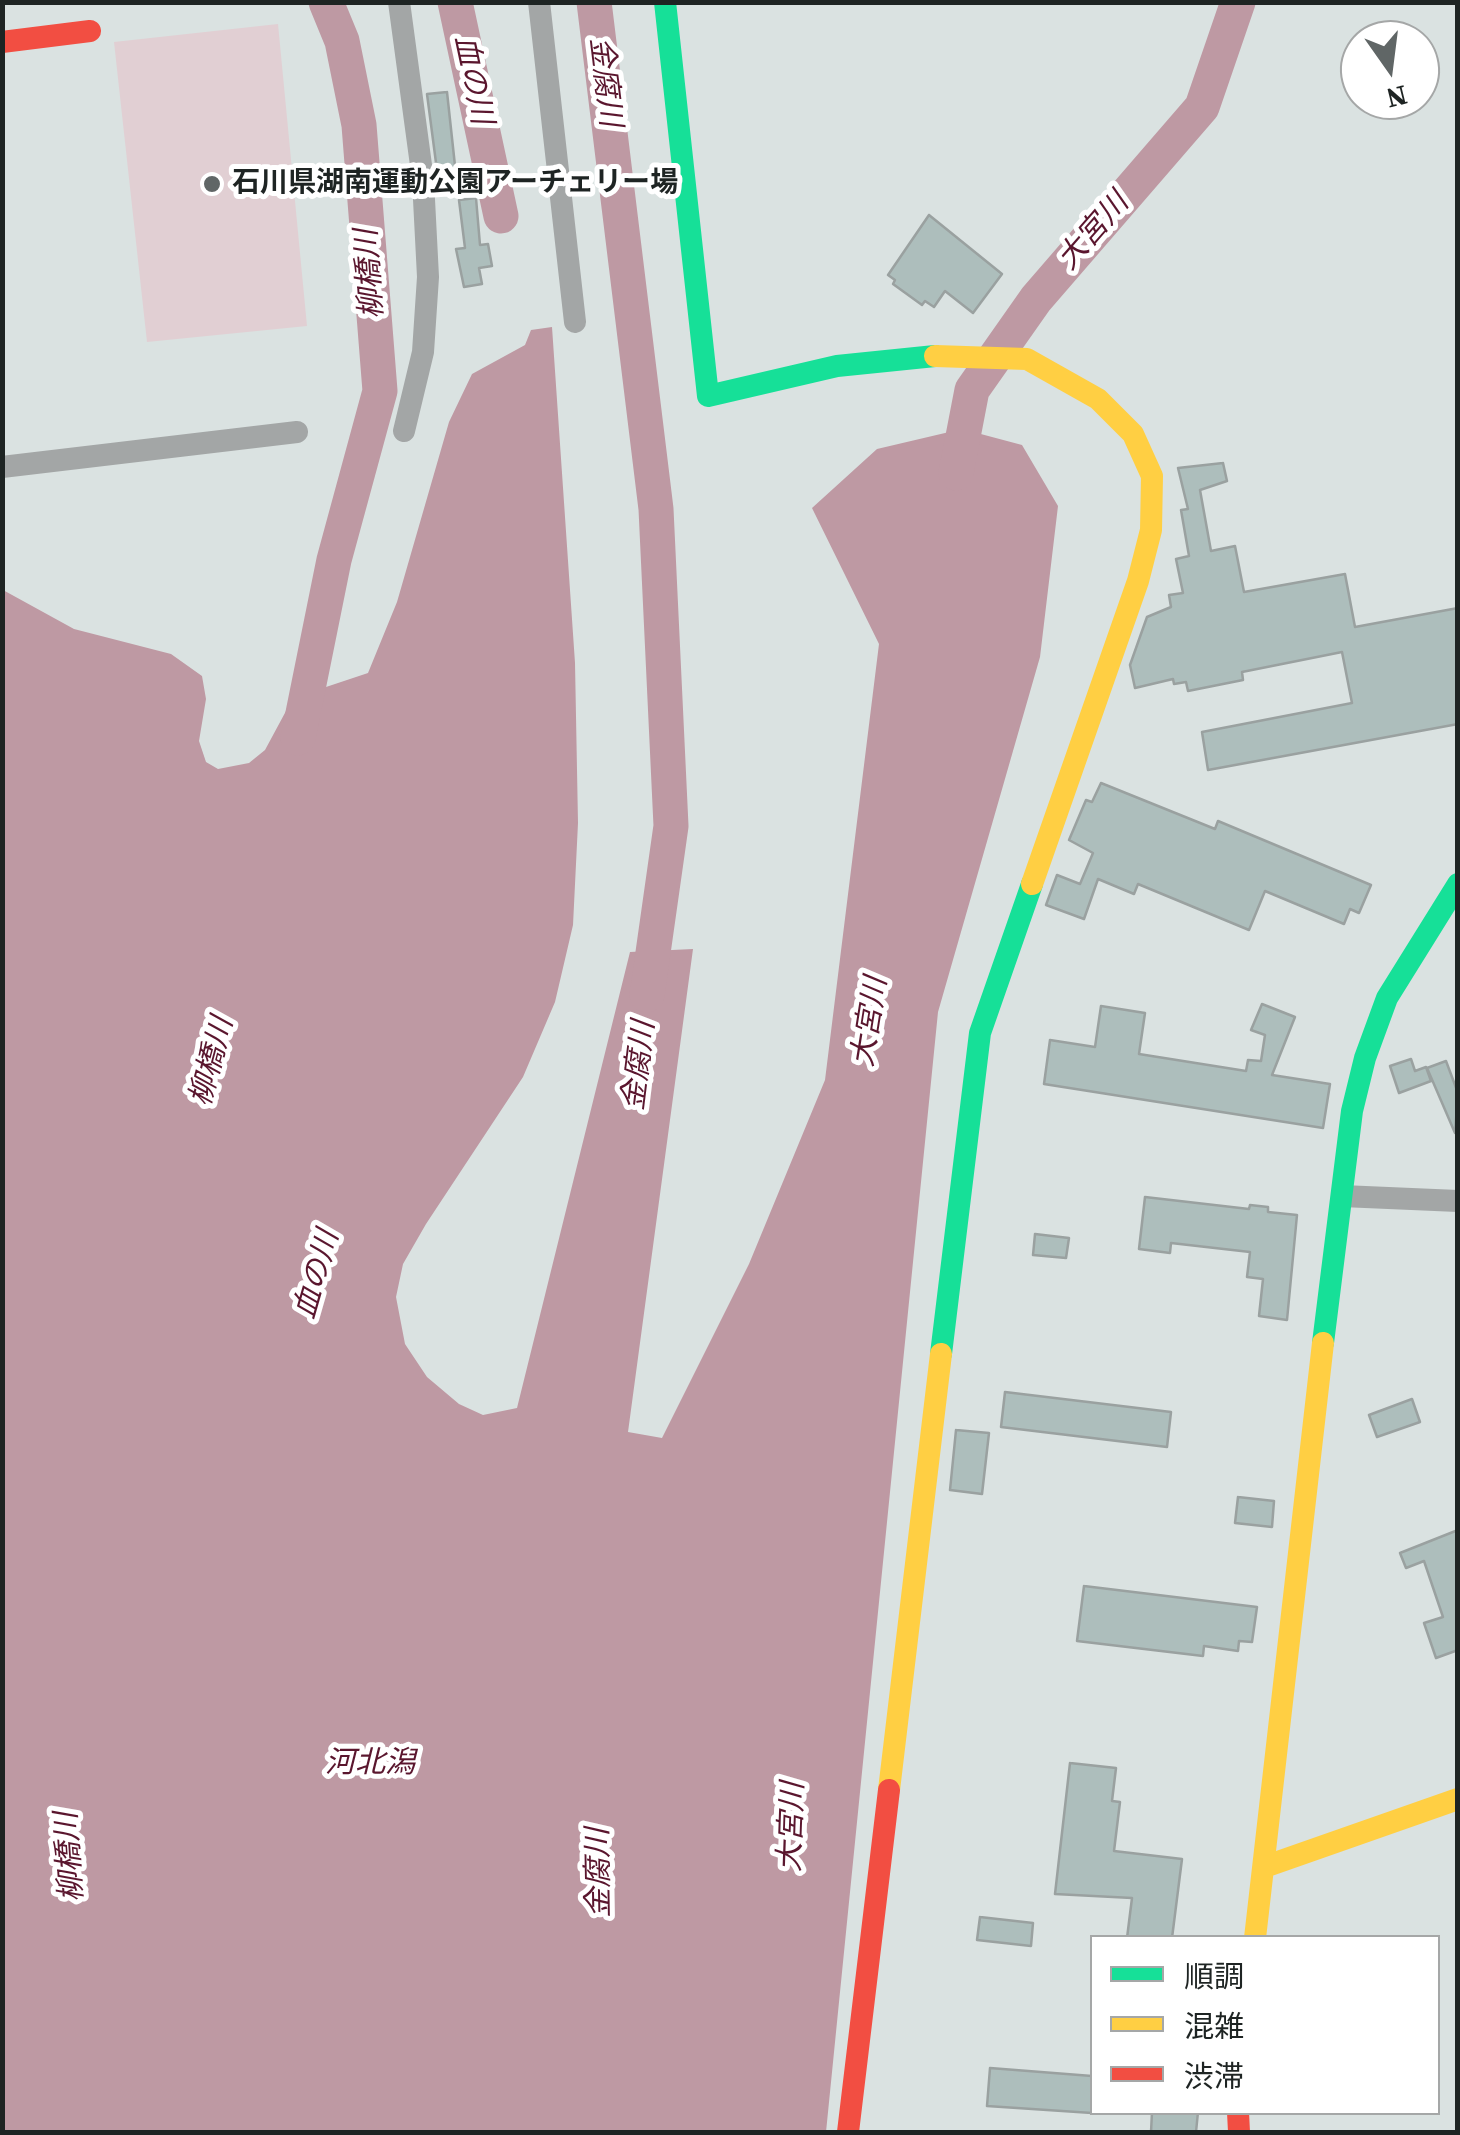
<!DOCTYPE html>
<html>
<head>
<meta charset="utf-8">
<style>
  body { margin:0 }
  #map { position:relative; width:1460px; height:2135px; overflow:hidden; background:#dae2e1; font-family:"Source Serif 4","Noto Sans JP",serif }
  canvas { display:block }
  .frame { position:absolute; inset:0; border:5px solid #1e2423; pointer-events:none }
  .legend { position:absolute; left:1090px; top:1935px; width:350px; height:180px; box-sizing:border-box; background:#fff; border:2px solid #a5a7a7; margin:0; padding:12px 18px; list-style:none; font-size:30px; color:#1e2423 }
  .legend li { display:flex; align-items:center; gap:20px; height:50px }
  .legend b { width:50px; border:2px solid #a5a7a7 }
  .north { position:absolute; left:1340px; top:20px; width:100px; height:100px; box-sizing:border-box; background:#fff; border:2px solid #a5a7a7; border-radius:50%; rotate:166deg; font-size:28px; font-weight:700; line-height:40px; text-align:center; color:#1e2423 }
  .north::after { content:''; display:block; margin:auto; width:35px; height:45px; background:#606666; clip-path:polygon(50% 0,100% 100%,50% 72%,0 100%) }
</style>
</head>
<body>
<div id="map">
<canvas width="1460" height="2135"></canvas>
<div class="frame"></div>
<ul class="legend">
<li><b style="height:12px;background:#16e098"></b>順調</li>
<li><b style="height:12px;background:#ffcf43"></b>混雑</li>
<li><b style="height:12px;background:#f24e42"></b>渋滞</li>
</ul>
<div class="north">N</div>
</div>
<script>
const g = document.querySelector('canvas').getContext('2d');
g.lineJoin = 'round';
function paint(path, color) { g.fillStyle = color; g.fill(path, 'evenodd'); }
const toPath = rows => new Path2D(rows.map(r => 'M' + r).join(''));
function trace(path, color, width, dash) { g.strokeStyle = color; g.lineWidth = width; g.lineCap = dash ? 'butt' : 'round'; g.setLineDash(dash || []); g.stroke(path); }
function write(font, color, halo, rows, align = 'center') {
  g.font = font + ' "Source Serif 4","Noto Sans JP",serif'; g.lineWidth = 10; g.setLineDash([]); g.textBaseline = 'middle'; g.strokeStyle = halo; g.fillStyle = color; for (const [text, x, y, turn = 0] of rows) {
    g.save(); g.translate(x, y); g.rotate((+turn || 0) * Math.PI / 180); g.textAlign = isNaN(turn) ? turn : align; if (halo) g.strokeText(text, 0, 0); g.fillText(text, 0, 0); g.restore();
  }
}
paint(toPath([
  [278,24,307,326,147,342,114,42]
]), '#e1cfd3');
paint(toPath([
  [552,327,575,663,578,823,573,925,555,1002,523,1077,426,1224,403,1264,396,1297,405,1344,427,1377,459,1404,483,1415,517,1408,630,952,693,949,628,1432,662,1438,749,1264,825,1080,879,644,812,508,877,449,962,429,1022,445,1058,506,1040,657,938,1012,826,2132,3,2132,3,590,74,629,171,654,202,676,206,699,199,741,206,762,218,769,249,763,265,750,293,698,368,673,397,602,449,422,472,374,525,345,531,330]
]), '#be99a3');
trace(toPath([
  [455,2,501,216],
  [594,2,656,509,671,826,647,995],
  [956,473,972,390,1036,299,1202,107,1238,2],
  [298,738,334,560,380,391,359,125,342,41,326,2]
]), '#be99a3', 35);
const building = toPath([
  [447,92,456,175,438,178,427,94,447,92],
  [476,198,480,245,488,244,492,266,479,268,482,284,464,287,456,249,465,248,459,200,476,198],
  [929,215,1002,274,973,313,945,291,934,307,925,301,922,305,893,284,895,280,888,275,929,215],
  [1223,463,1227,481,1200,490,1211,551,1235,546,1244,592,1345,574,1355,627,1458,608,1458,724,1208,770,1202,732,1352,703,1342,652,1242,672,1243,680,1188,691,1186,682,1174,684,1173,679,1135,688,1130,665,1147,617,1171,607,1169,595,1183,593,1176,559,1189,556,1181,510,1188,509,1178,468,1223,463],
  [1101,783,1215,829,1218,821,1371,885,1359,913,1350,909,1344,924,1265,891,1249,930,1138,884,1134,894,1098,879,1084,919,1046,905,1057,875,1080,884,1093,853,1069,840,1086,800,1092,802,1101,783],
  [1262,1004,1295,1017,1272,1075,1330,1084,1323,1128,1044,1084,1050,1040,1095,1047,1101,1006,1145,1013,1139,1054,1246,1071,1248,1060,1261,1061,1265,1035,1251,1030,1262,1004],
  [1411,1059,1415,1071,1426,1067,1431,1081,1399,1093,1390,1066,1411,1059],
  [1446,1061,1458,1093,1455,1133,1427,1068,1446,1061],
  [1145,1197,1249,1209,1250,1205,1268,1207,1268,1212,1297,1215,1287,1320,1259,1316,1263,1279,1247,1277,1250,1252,1171,1243,1170,1253,1139,1249,1145,1197],
  [1035,1234,1069,1238,1066,1258,1033,1255,1035,1234],
  [1005,1392,1171,1412,1167,1447,1001,1427,1005,1392],
  [1412,1399,1420,1422,1377,1437,1369,1415,1412,1399],
  [956,1430,989,1433,982,1494,950,1490,956,1430],
  [1238,1497,1274,1501,1272,1527,1235,1523,1238,1497],
  [1458,1530,1458,1650,1436,1658,1424,1623,1443,1617,1424,1561,1406,1568,1400,1553,1458,1530],
  [1084,1586,1257,1607,1252,1642,1239,1641,1238,1651,1204,1646,1203,1656,1077,1641,1084,1586],
  [1070,1763,1116,1768,1112,1801,1120,1802,1114,1851,1182,1859,1172,1938,1127,1938,1132,1898,1055,1894,1070,1763],
  [980,1917,1033,1923,1031,1946,977,1940,980,1917],
  [990,2068,1092,2076,1092,2113,987,2106,990,2068],
  [1152,2112,1198,2112,1196,2132,1151,2132,1152,2112]
]);
paint(building, '#adbebc');
trace(building, '#9aa1a0', 2.5);
trace(toPath([
  [399,2,423,180,428,277,423,352,404,431],
  [539,2,575,322],
  [2,467,297,432],
  [1342,1196,1458,1201]
]), '#a3a6a6', 22);
trace(toPath([
  [665,2,708,396,837,366,935,356],
  [1323,1343,1352,1111,1365,1058,1387,998,1458,884],
  [941,1354,980,1033,1032,884]
]), '#16e098', 22);
trace(toPath([
  [935,356,1027,359,1098,399,1133,434,1152,476,1151,530,1138,581,1032,884],
  [889,1790,941,1354],
  [1264,1867,1458,1799],
  [1255,1938,1323,1343]
]), '#ffcf43', 22);
trace(toPath([
  [2,42,90,31],
  [1238,2112,1239,2132],
  [848,2132,889,1790]
]), '#f24e42', 22);
for (const [x, y, r, color] of [
  [212,184,10,"#606666"]
]) { const dot = new Path2D(); dot.arc(x, y, r, 0, 2 * Math.PI); g.fillStyle = color; g.fill(dot); trace(dot, '#fff', 4); }
write('bold 28px', '#1e2423', '#fff', [
  ["石川県湖南運動公園アーチェリー場",232,184]
], 'left');
write('italic 30px', '#5a162e', '#fff', [
  ["血の川",472,80,78],
  ["金腐川",604,82,83],
  ["大宮川",1094,232,-49],
  ["柳橋川",371,274,-94],
  ["大宮川",871,1022,-81],
  ["柳橋川",213,1062,-75],
  ["金腐川",640,1066,-83],
  ["血の川",318,1275,-74],
  ["河北潟",370,1764],
  ["大宮川",793,1827,-88],
  ["柳橋川",71,1857,-94],
  ["金腐川",600,1873,-91]
]);
</script>
</body>
</html>
